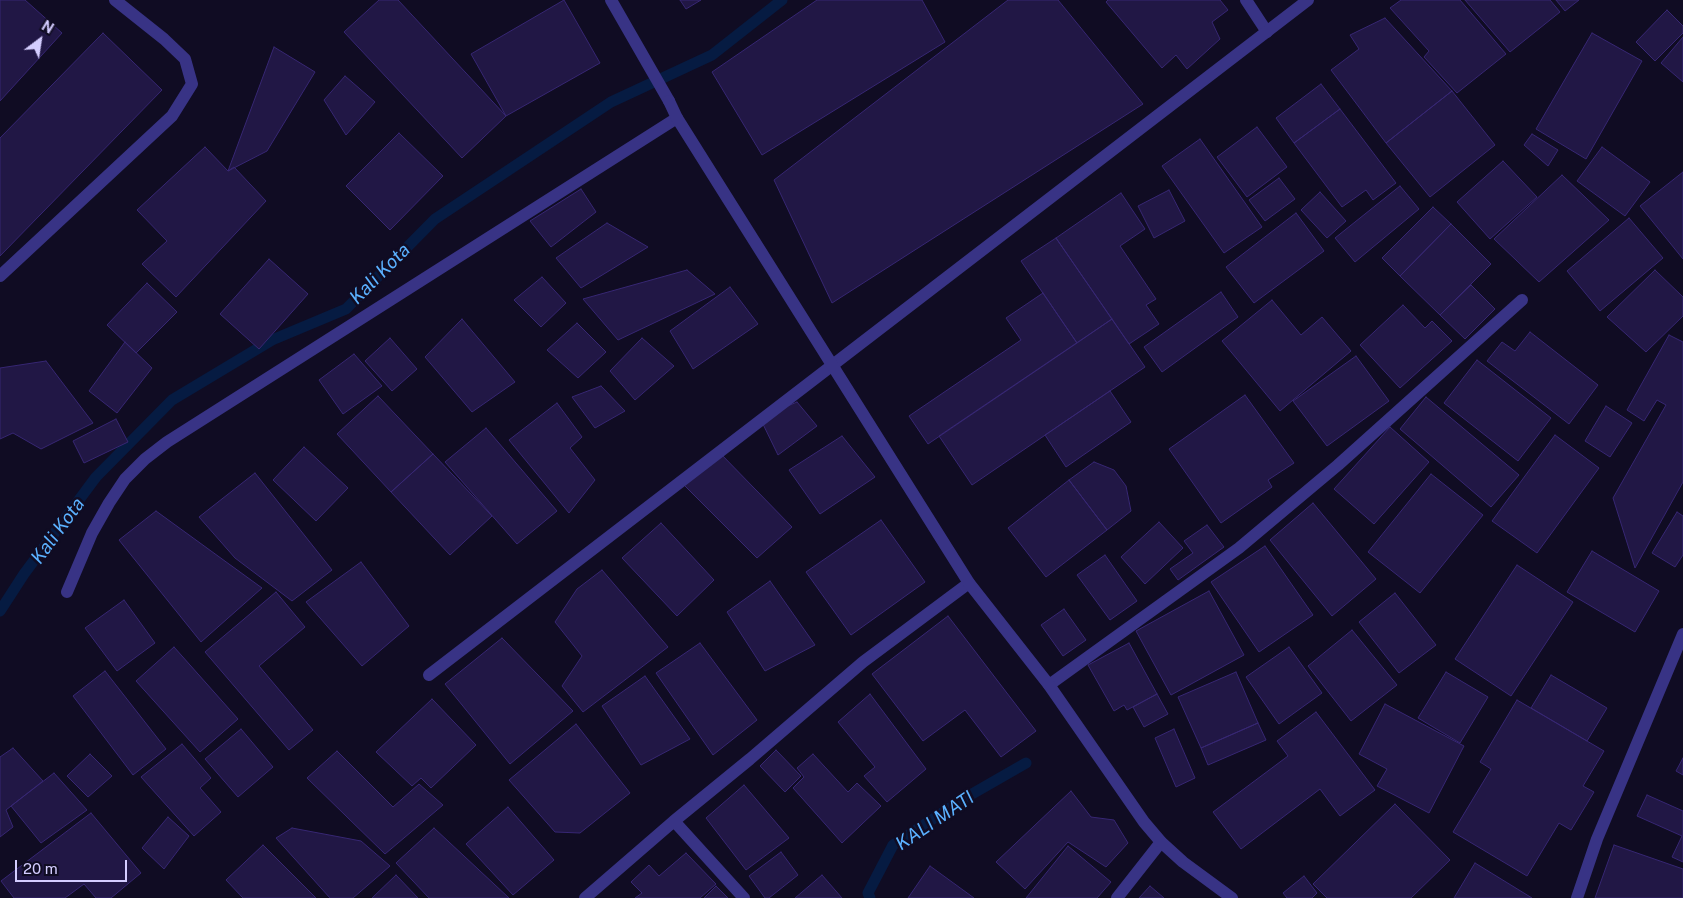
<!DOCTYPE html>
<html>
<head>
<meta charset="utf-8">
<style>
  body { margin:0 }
  #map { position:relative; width:1683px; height:898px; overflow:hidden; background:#100c23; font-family:"Public Sans",sans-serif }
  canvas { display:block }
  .north { position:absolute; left:15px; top:15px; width:50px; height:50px; -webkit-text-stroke:4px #100c23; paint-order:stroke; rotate:31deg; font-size:14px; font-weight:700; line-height:20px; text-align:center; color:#d4cdff }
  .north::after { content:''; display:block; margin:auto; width:18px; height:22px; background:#d4cdff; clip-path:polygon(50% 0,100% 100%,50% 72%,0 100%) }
  .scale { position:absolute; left:15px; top:860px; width:112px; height:22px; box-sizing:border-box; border:2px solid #d4cdff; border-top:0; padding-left:6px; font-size:15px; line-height:18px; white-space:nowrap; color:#d4cdff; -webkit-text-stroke:4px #100c23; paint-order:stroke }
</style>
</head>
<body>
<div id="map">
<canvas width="1683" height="898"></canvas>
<div class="north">N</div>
<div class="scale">20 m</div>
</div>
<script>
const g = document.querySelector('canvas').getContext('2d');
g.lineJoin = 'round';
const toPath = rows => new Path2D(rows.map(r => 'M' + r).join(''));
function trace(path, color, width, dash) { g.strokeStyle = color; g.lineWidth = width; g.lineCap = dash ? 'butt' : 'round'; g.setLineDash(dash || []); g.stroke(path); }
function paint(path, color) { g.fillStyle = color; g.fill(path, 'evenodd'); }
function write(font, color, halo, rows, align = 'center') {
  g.font = font + ' "Public Sans",sans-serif'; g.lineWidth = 5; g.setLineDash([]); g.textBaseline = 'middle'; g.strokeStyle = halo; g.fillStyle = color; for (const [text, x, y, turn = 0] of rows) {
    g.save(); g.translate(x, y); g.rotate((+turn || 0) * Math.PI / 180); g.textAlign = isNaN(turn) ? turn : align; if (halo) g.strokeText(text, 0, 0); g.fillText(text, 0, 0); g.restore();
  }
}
trace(toPath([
  [0,611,24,574,96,477,172,400,272,340,346,309,435,219,611,102,712,55,782,0],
  [870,898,868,893,893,845,965,798,1026,763]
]), '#061b42', 11);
const building = toPath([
  [0,0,25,0,62,33,0,101,0,0],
  [379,0,398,0,506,116,462,158,344,32,379,0],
  [564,0,600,63,506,116,471,54,564,0],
  [680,0,701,0,686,9,680,0],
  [817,0,922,0,945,42,762,155,712,72,817,0],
  [1008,0,1058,0,1143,104,832,303,774,180,1008,0],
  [1108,0,1220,0,1228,10,1212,22,1220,39,1187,69,1176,55,1162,68,1106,2,1108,0],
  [1401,0,1460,0,1506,54,1457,93,1424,57,1429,51,1390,8,1401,0],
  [1465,0,1550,0,1560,12,1510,52,1465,0],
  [1556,0,1579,0,1565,11,1556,0],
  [1667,10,1683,26,1683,33,1655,61,1636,42,1667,10],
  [1385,18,1452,91,1386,143,1331,70,1359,49,1350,35,1385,18],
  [103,33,162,90,0,256,0,138,103,33],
  [1592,33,1642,61,1586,159,1536,129,1592,33],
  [1683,37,1683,82,1661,63,1683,37],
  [274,47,315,72,267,151,228,171,274,47],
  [345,76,375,102,346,135,324,100,345,76],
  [1321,84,1340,109,1294,143,1276,118,1321,84],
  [1452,91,1495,145,1430,197,1386,143,1452,91],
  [1340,109,1396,183,1373,200,1366,190,1342,207,1294,143,1340,109],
  [1257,127,1287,167,1247,197,1217,157,1257,127],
  [399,133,443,176,390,230,346,186,399,133],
  [1532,134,1558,150,1548,166,1524,145,1532,134],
  [1200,139,1262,227,1224,253,1162,166,1200,139],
  [205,147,228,171,234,167,266,201,176,297,142,264,167,241,137,210,205,147],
  [1602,147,1650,182,1625,216,1577,181,1602,147],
  [1503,161,1537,197,1490,239,1457,202,1503,161],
  [1683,172,1683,259,1640,206,1683,172],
  [1562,175,1609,220,1539,282,1494,239,1562,175],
  [1279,178,1295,199,1265,221,1249,200,1279,178],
  [1400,186,1419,209,1355,262,1335,238,1400,186],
  [581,189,596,212,551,247,530,221,581,189],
  [1169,190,1185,221,1154,238,1138,206,1169,190],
  [1320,192,1346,221,1327,238,1301,210,1320,192],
  [1121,193,1145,229,1120,246,1156,299,1146,305,1159,324,1129,344,1056,238,1121,193],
  [1433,207,1451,224,1400,276,1382,258,1433,207],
  [1296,213,1324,251,1254,303,1226,267,1296,213],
  [1629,218,1663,258,1600,311,1567,271,1629,218],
  [607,223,648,247,581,288,556,258,607,223],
  [1451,224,1491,264,1440,315,1400,276,1451,224],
  [1056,238,1112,319,1077,343,1021,261,1056,238],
  [269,259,308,294,259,349,220,314,269,259],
  [687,270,715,294,618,340,583,299,687,270],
  [1655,270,1683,297,1683,316,1646,352,1607,317,1655,270],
  [542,277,566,303,541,327,514,300,542,277],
  [147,283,177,312,136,353,107,325,147,283],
  [1471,285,1495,309,1465,339,1440,315,1471,285],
  [730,287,758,324,693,369,670,331,730,287],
  [1221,292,1238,317,1162,372,1144,347,1221,292],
  [1043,293,1077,343,928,444,909,416,1021,340,1006,318,1043,293],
  [1272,300,1301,335,1322,317,1351,351,1280,411,1222,341,1272,300],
  [1403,305,1425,328,1432,321,1452,341,1400,388,1360,345,1403,305],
  [462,319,515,382,472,412,425,357,462,319],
  [1112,319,1145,367,972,485,939,436,1112,319],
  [577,323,606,352,578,378,547,350,577,323],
  [1530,332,1598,385,1569,424,1487,361,1502,342,1515,351,1530,332],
  [1669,335,1683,342,1683,482,1635,568,1613,498,1666,405,1657,400,1644,421,1627,410,1669,335],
  [390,338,417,369,392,391,365,361,390,338],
  [642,338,674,366,635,400,610,371,642,338],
  [125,342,152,368,117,413,89,391,125,342],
  [354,354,382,386,343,414,319,380,354,354],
  [1356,356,1389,401,1327,446,1293,401,1356,356],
  [1477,360,1551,418,1518,461,1444,403,1477,360],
  [46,361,93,423,41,449,13,433,0,439,0,368,46,361],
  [601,386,625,411,595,428,572,397,601,386],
  [1110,391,1131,422,1066,467,1045,435,1110,391],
  [1245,395,1294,463,1268,480,1272,487,1221,523,1169,449,1245,395],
  [378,396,433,454,391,492,337,434,378,396],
  [1426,397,1519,475,1491,507,1400,429,1426,397],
  [797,402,817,426,778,455,760,418,797,402],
  [557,403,582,437,570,448,595,480,569,513,509,440,557,403],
  [1606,406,1632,423,1610,457,1585,441,1606,406],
  [116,419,128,442,84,463,73,441,116,419],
  [1390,427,1429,462,1374,524,1334,489,1390,427],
  [486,428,557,511,517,544,445,462,486,428],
  [1555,435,1599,468,1537,553,1492,521,1555,435],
  [842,436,875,477,820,514,789,470,842,436],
  [304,447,348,488,316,521,273,480,304,447],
  [718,451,792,527,757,558,682,483,718,451],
  [433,454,492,516,450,555,391,492,433,454],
  [1094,462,1114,470,1126,486,1131,511,1107,530,1069,480,1094,462],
  [255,473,332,570,292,601,235,558,199,517,255,473],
  [1431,474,1483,515,1420,593,1368,552,1431,474],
  [1069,480,1107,530,1046,577,1008,528,1069,480],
  [1313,503,1376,579,1332,616,1270,540,1313,503],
  [156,511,262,588,201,642,119,540,156,511],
  [1677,512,1683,516,1683,555,1675,567,1652,553,1677,512],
  [881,520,925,582,851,635,806,572,881,520],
  [1159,522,1183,548,1145,584,1121,557,1159,522],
  [661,523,714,580,677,616,622,558,661,523],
  [1207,525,1224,547,1178,580,1170,569,1193,553,1184,541,1207,525],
  [1265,546,1313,615,1259,652,1211,582,1265,546],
  [1592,551,1659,591,1635,632,1567,592,1592,551],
  [1105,555,1137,601,1110,620,1077,575,1105,555],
  [361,562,409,626,362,666,306,602,361,562],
  [1517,565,1573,602,1511,696,1455,659,1517,565],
  [602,570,668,647,583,712,562,686,582,656,555,622,577,589,602,570],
  [770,581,815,645,765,671,727,612,770,581],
  [1209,591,1244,655,1171,695,1136,631,1209,591],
  [276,592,305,627,259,666,313,730,289,750,205,652,276,592],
  [1395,593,1436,645,1399,673,1359,622,1395,593],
  [124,600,155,643,117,671,85,628,124,600],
  [1064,609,1086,640,1063,656,1041,625,1064,609],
  [948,616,1036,731,1001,757,965,710,923,741,872,674,948,616],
  [1352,630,1397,685,1351,721,1308,666,1352,630],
  [502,638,573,711,510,764,445,684,502,638],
  [700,643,757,720,713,755,656,673,700,643],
  [1129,643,1157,694,1127,710,1124,705,1114,711,1088,665,1129,643],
  [174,647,238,719,200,752,136,681,174,647],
  [1289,647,1322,693,1279,724,1246,677,1289,647],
  [105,671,166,749,133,775,73,696,105,671],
  [1236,672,1258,723,1201,748,1178,697,1236,672],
  [1446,672,1488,697,1460,743,1418,718,1446,672],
  [1551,675,1607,708,1587,741,1531,708,1551,675],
  [645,676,690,739,641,765,602,706,645,676],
  [870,694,926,769,887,802,864,776,875,767,838,722,870,694],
  [1157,694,1168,714,1144,727,1133,707,1157,694],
  [432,699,476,745,431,788,421,778,412,786,376,752,432,699],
  [1517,700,1604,751,1583,786,1594,792,1571,830,1559,823,1527,876,1453,832,1491,769,1480,762,1517,700],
  [1385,704,1464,746,1429,813,1377,786,1387,769,1359,754,1385,704],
  [1316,712,1375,790,1340,816,1320,789,1241,849,1213,812,1288,756,1277,741,1316,712],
  [1258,723,1266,740,1208,765,1201,748,1258,723],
  [576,724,630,793,580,833,555,832,509,780,576,724],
  [241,729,273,767,238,797,205,759,241,729],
  [1174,729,1195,778,1176,787,1155,738,1174,729],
  [182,744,211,778,200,788,221,812,194,836,141,777,182,744],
  [13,748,43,781,6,810,13,827,0,837,0,757,13,748],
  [776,750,801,776,785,792,760,766,776,750],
  [337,751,393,807,419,784,443,805,385,854,307,778,337,751],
  [90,754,112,776,88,797,67,776,90,754],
  [813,754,848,792,857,783,881,806,842,843,793,788,804,777,797,768,813,754],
  [1683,758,1683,775,1676,771,1683,758],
  [54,773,87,810,41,843,11,806,54,773],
  [744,785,789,838,746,870,706,818,744,785],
  [1071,791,1091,817,1114,820,1128,843,1106,867,1068,842,1025,889,996,862,1071,791],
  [1647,795,1683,811,1683,862,1672,857,1682,836,1637,816,1647,795],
  [1395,804,1450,860,1411,898,1327,898,1313,884,1395,804],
  [508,807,554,860,513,895,466,844,508,807],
  [91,813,141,873,111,898,96,898,84,884,65,898,14,898,1,881,91,813],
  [168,817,189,836,164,869,142,848,168,817],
  [292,828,361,841,390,866,353,898,330,898,276,838,292,828],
  [434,828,509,898,429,898,396,863,434,828],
  [263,845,316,898,243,898,226,880,263,845],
  [1614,845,1683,869,1683,898,1595,898,1614,845],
  [1068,846,1111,882,1097,898,1026,898,1068,846],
  [781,852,798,875,769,898,765,898,749,876,781,852],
  [686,853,716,884,700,898,635,898,642,893,631,882,649,865,659,876,686,853],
  [1475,863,1532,898,1454,898,1475,863],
  [930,866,974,898,908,898,930,866],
  [396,875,418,898,372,898,396,875],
  [822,875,842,898,795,898,822,875],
  [1304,876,1317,893,1312,898,1287,898,1283,893,1304,876],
  [716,886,728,898,704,898,716,886],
  [1150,886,1164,898,1139,898,1150,886]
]);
paint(building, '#211745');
trace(building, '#372773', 1);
trace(toPath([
  [1246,0,1267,32]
]), '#383385', 12);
trace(toPath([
  [611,0,669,101],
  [0,276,172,116,192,84,185,59,164,39,115,0],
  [67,592,92,533,109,503,125,479,145,459,167,442,677,118],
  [429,675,1308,0],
  [1049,685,1239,548,1338,465,1522,300],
  [674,821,744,898],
  [585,898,674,821,750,759,863,662,969,583],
  [1117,898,1161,842],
  [1577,898,1597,839,1683,634]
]), '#383385', 12);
trace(toPath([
  [669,101,677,118,969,583,1049,685,1144,822,1161,842,1183,862,1232,898]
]), '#383385', 12);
write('italic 19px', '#5bb1ff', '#100c23', [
  ["Kali Kota",380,274,-45],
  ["Kali Kota",58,531,-54],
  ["KALI MATI",935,821,-34]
]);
</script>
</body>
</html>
